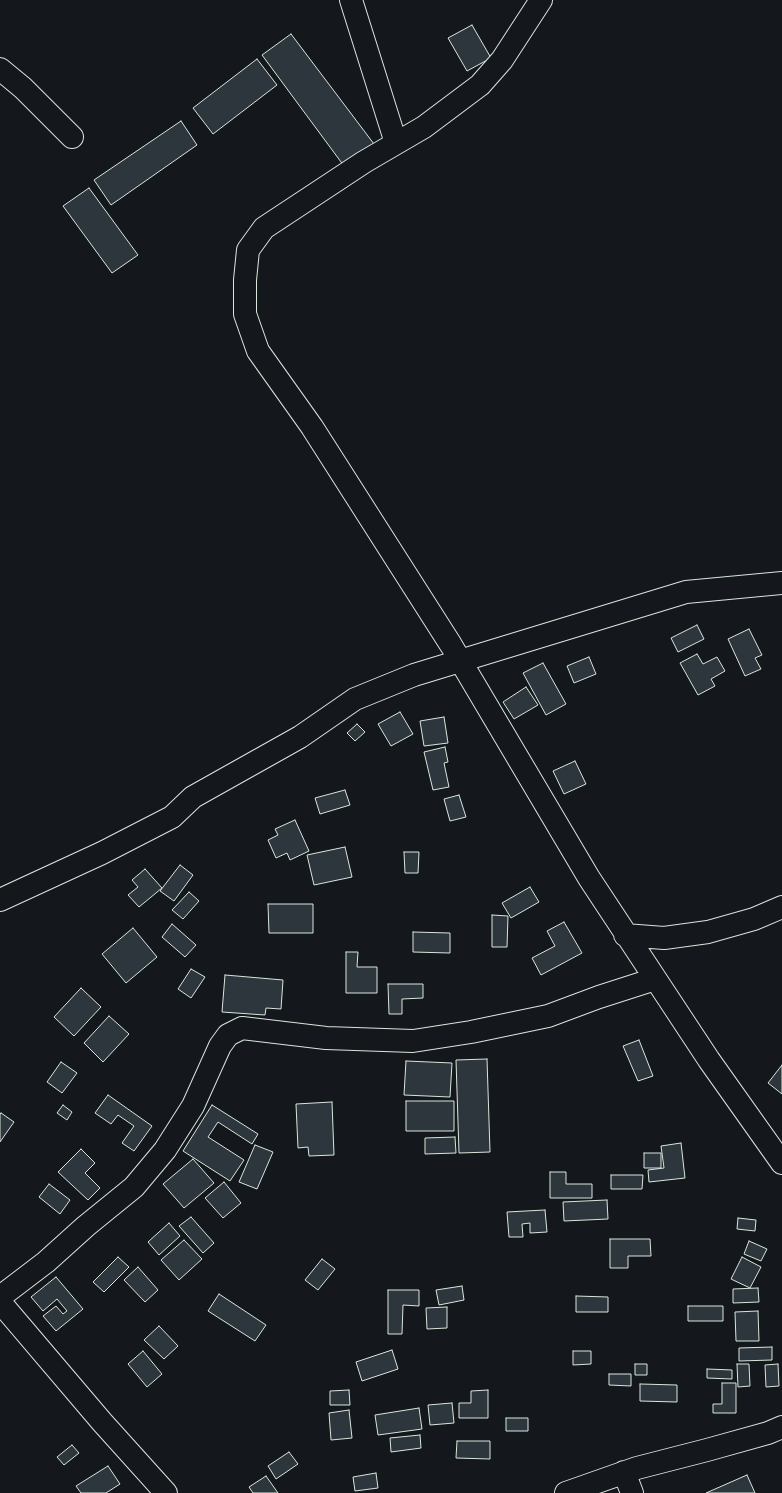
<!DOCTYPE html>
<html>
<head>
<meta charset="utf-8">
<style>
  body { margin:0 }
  canvas { display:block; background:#14181c }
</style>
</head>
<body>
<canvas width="782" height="1493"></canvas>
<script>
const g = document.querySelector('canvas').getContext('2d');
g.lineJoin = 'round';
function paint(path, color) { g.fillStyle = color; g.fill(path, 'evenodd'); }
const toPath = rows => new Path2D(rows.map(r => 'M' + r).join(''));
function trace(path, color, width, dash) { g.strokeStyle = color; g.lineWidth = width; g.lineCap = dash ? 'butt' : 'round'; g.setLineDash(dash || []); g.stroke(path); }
const building = toPath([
  [472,25,491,58,467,71,448,38,472,25],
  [291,34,374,144,344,166,262,55,291,34],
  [257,59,277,85,213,134,193,108,257,59],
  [181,121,197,145,111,205,94,180,181,121],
  [89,188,138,255,112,273,63,206,89,188],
  [697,625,704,639,678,652,671,638,697,625],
  [749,629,762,655,755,658,761,669,745,676,728,639,749,629],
  [697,654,703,664,717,657,725,671,711,679,715,686,698,695,680,663,697,654],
  [589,657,596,674,574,683,567,666,589,657],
  [543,663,566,704,546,715,523,673,543,663],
  [526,687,538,705,514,719,503,702,526,687],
  [400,712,413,734,391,746,378,724,400,712],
  [444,717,448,743,424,746,420,721,444,717],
  [357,724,365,732,355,741,347,733,357,724],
  [445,747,448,762,444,763,449,787,433,790,424,752,445,747],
  [575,761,586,784,564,794,553,771,575,761],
  [345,790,350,805,320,814,315,798,345,790],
  [459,795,466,817,450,821,444,799,459,795],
  [295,820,309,851,290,860,287,853,276,858,268,840,278,835,275,829,295,820],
  [345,847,352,877,314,885,307,855,345,847],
  [404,852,419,852,418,873,405,873,404,852],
  [180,865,193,875,174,901,160,891,180,865],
  [145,869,162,888,139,907,128,895,138,887,132,880,145,869],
  [530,887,539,902,511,918,502,903,530,887],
  [189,892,199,901,183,919,172,910,189,892],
  [268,904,313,904,313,933,269,933,268,904],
  [492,915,508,916,507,947,492,947,492,915],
  [564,922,582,953,541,975,532,958,555,946,547,931,564,922],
  [172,924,196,945,185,957,162,937,172,924],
  [133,928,157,957,126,983,102,954,133,928],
  [413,932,450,933,450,953,413,952,413,932],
  [346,952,358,952,357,967,377,967,377,993,346,993,346,952],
  [191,969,205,977,191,998,178,989,191,969],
  [225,975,283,980,281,1009,266,1008,265,1015,222,1012,225,975],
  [388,984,423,984,423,998,402,999,402,1014,389,1014,388,984],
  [81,988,101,1007,74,1036,54,1017,81,988],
  [109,1016,129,1034,103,1062,84,1043,109,1016],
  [639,1040,653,1076,638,1081,623,1046,639,1040],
  [487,1059,490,1152,459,1153,456,1060,487,1059],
  [406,1061,452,1063,450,1097,404,1095,406,1061],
  [61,1062,77,1073,62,1093,47,1082,61,1062],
  [782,1065,782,1094,768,1083,782,1065],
  [108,1095,152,1126,134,1151,122,1143,134,1126,118,1115,111,1124,95,1113,108,1095],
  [406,1101,454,1101,454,1131,406,1131,406,1101],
  [332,1102,334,1155,309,1156,308,1147,298,1148,296,1104,332,1102],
  [63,1105,72,1112,67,1120,57,1113,63,1105],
  [212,1105,258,1134,252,1144,218,1122,208,1137,244,1160,230,1181,183,1151,212,1105],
  [1,1113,14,1122,0,1142,0,1114,1,1113],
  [455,1137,456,1153,425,1154,425,1138,455,1137],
  [681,1143,685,1178,649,1182,648,1170,664,1168,661,1146,681,1143],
  [255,1145,273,1152,257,1189,239,1182,255,1145],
  [81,1149,95,1163,85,1173,100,1188,88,1200,58,1172,81,1149],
  [644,1153,661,1153,661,1168,644,1168,644,1153],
  [193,1159,214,1183,184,1208,163,1184,193,1159],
  [550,1172,566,1172,566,1184,592,1184,592,1198,550,1198,550,1172],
  [611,1175,643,1175,642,1189,611,1189,611,1175],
  [224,1182,241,1203,223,1218,205,1198,224,1182],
  [49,1184,70,1200,60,1214,39,1197,49,1184],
  [607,1200,608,1219,564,1221,563,1202,607,1200],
  [545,1210,547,1232,530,1233,530,1223,522,1224,523,1237,509,1237,507,1212,545,1210],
  [191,1217,214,1243,203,1253,179,1226,191,1217],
  [738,1218,756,1220,755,1231,737,1229,738,1218],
  [169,1223,180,1236,159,1255,148,1242,169,1223],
  [610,1239,650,1239,651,1256,628,1256,628,1268,610,1268,610,1239],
  [184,1240,202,1259,179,1280,161,1260,184,1240],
  [749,1241,767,1249,761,1261,744,1254,749,1241],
  [118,1257,129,1267,104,1292,93,1282,118,1257],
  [742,1257,761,1267,750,1288,731,1279,742,1257],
  [322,1259,335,1269,318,1290,305,1280,322,1259],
  [138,1267,158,1290,145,1302,124,1280,138,1267],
  [56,1277,83,1309,56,1331,43,1316,56,1306,63,1314,67,1311,57,1299,43,1311,31,1297,56,1277],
  [462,1286,464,1300,439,1305,436,1290,462,1286],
  [758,1288,759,1302,733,1303,733,1289,758,1288],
  [388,1290,419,1290,419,1306,403,1305,402,1334,388,1334,388,1290],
  [219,1294,266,1325,255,1341,208,1311,219,1294],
  [576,1296,608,1297,608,1312,576,1312,576,1296],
  [688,1306,723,1306,723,1321,688,1321,688,1306],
  [447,1307,447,1328,427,1329,426,1308,447,1307],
  [758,1311,759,1341,736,1341,735,1312,758,1311],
  [159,1326,178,1346,164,1359,144,1340,159,1326],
  [772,1347,772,1360,739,1361,739,1348,772,1347],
  [392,1350,398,1369,362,1381,356,1362,392,1350],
  [143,1351,162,1374,147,1387,128,1364,143,1351],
  [573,1351,591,1351,591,1364,573,1365,573,1351],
  [635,1364,647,1364,647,1375,635,1375,635,1364],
  [737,1364,749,1364,750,1386,738,1387,737,1364],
  [778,1364,779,1386,766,1387,765,1365,778,1364],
  [707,1369,732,1370,732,1379,707,1378,707,1369],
  [609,1374,631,1374,631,1386,609,1385,609,1374],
  [722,1383,736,1383,736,1413,713,1413,713,1404,722,1404,722,1383],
  [640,1384,677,1385,677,1402,640,1401,640,1384],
  [349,1390,350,1405,330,1405,330,1391,349,1390],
  [488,1390,488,1418,459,1418,459,1403,471,1403,471,1391,488,1390],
  [452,1403,454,1423,430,1425,428,1405,452,1403],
  [419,1408,422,1429,378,1435,375,1415,419,1408],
  [349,1410,352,1438,331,1440,329,1413,349,1410],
  [506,1418,528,1418,528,1431,506,1431,506,1418],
  [420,1435,421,1448,391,1452,390,1438,420,1435],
  [457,1441,490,1441,490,1459,456,1458,457,1441],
  [72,1445,79,1453,64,1465,57,1457,72,1445],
  [289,1452,298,1464,276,1479,268,1466,289,1452],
  [108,1466,120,1484,106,1493,81,1493,76,1486,108,1466],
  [376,1473,378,1488,355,1491,353,1477,376,1473],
  [747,1475,755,1493,706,1493,747,1475],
  [266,1476,278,1493,253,1493,249,1487,266,1476]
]);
paint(building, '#2c363c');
trace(building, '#d8e6dc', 1);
const minor = toPath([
  [351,0,396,143],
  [541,0,502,60,480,85,424,127,364,162,264,228,248,250,245,280,245,314,258,351,312,427,451,645,589,878,709,1060,782,1163],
  [0,69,23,88,72,137],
  [0,900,102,853,172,817,193,797,300,737,355,699,414,675,686,592,782,583],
  [625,935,664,938,708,932,754,919,782,907],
  [0,1297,46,1262,86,1226,134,1187,165,1150,193,1106,220,1046,228,1035,242,1028,326,1038,413,1041,471,1032,548,1016,599,997,655,979],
  [0,1302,102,1422,166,1493],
  [624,1472,632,1493],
  [566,1493,637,1468,707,1450,768,1433,782,1427]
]);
trace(minor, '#d8e6dc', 24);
trace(minor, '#14181c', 22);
</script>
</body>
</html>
